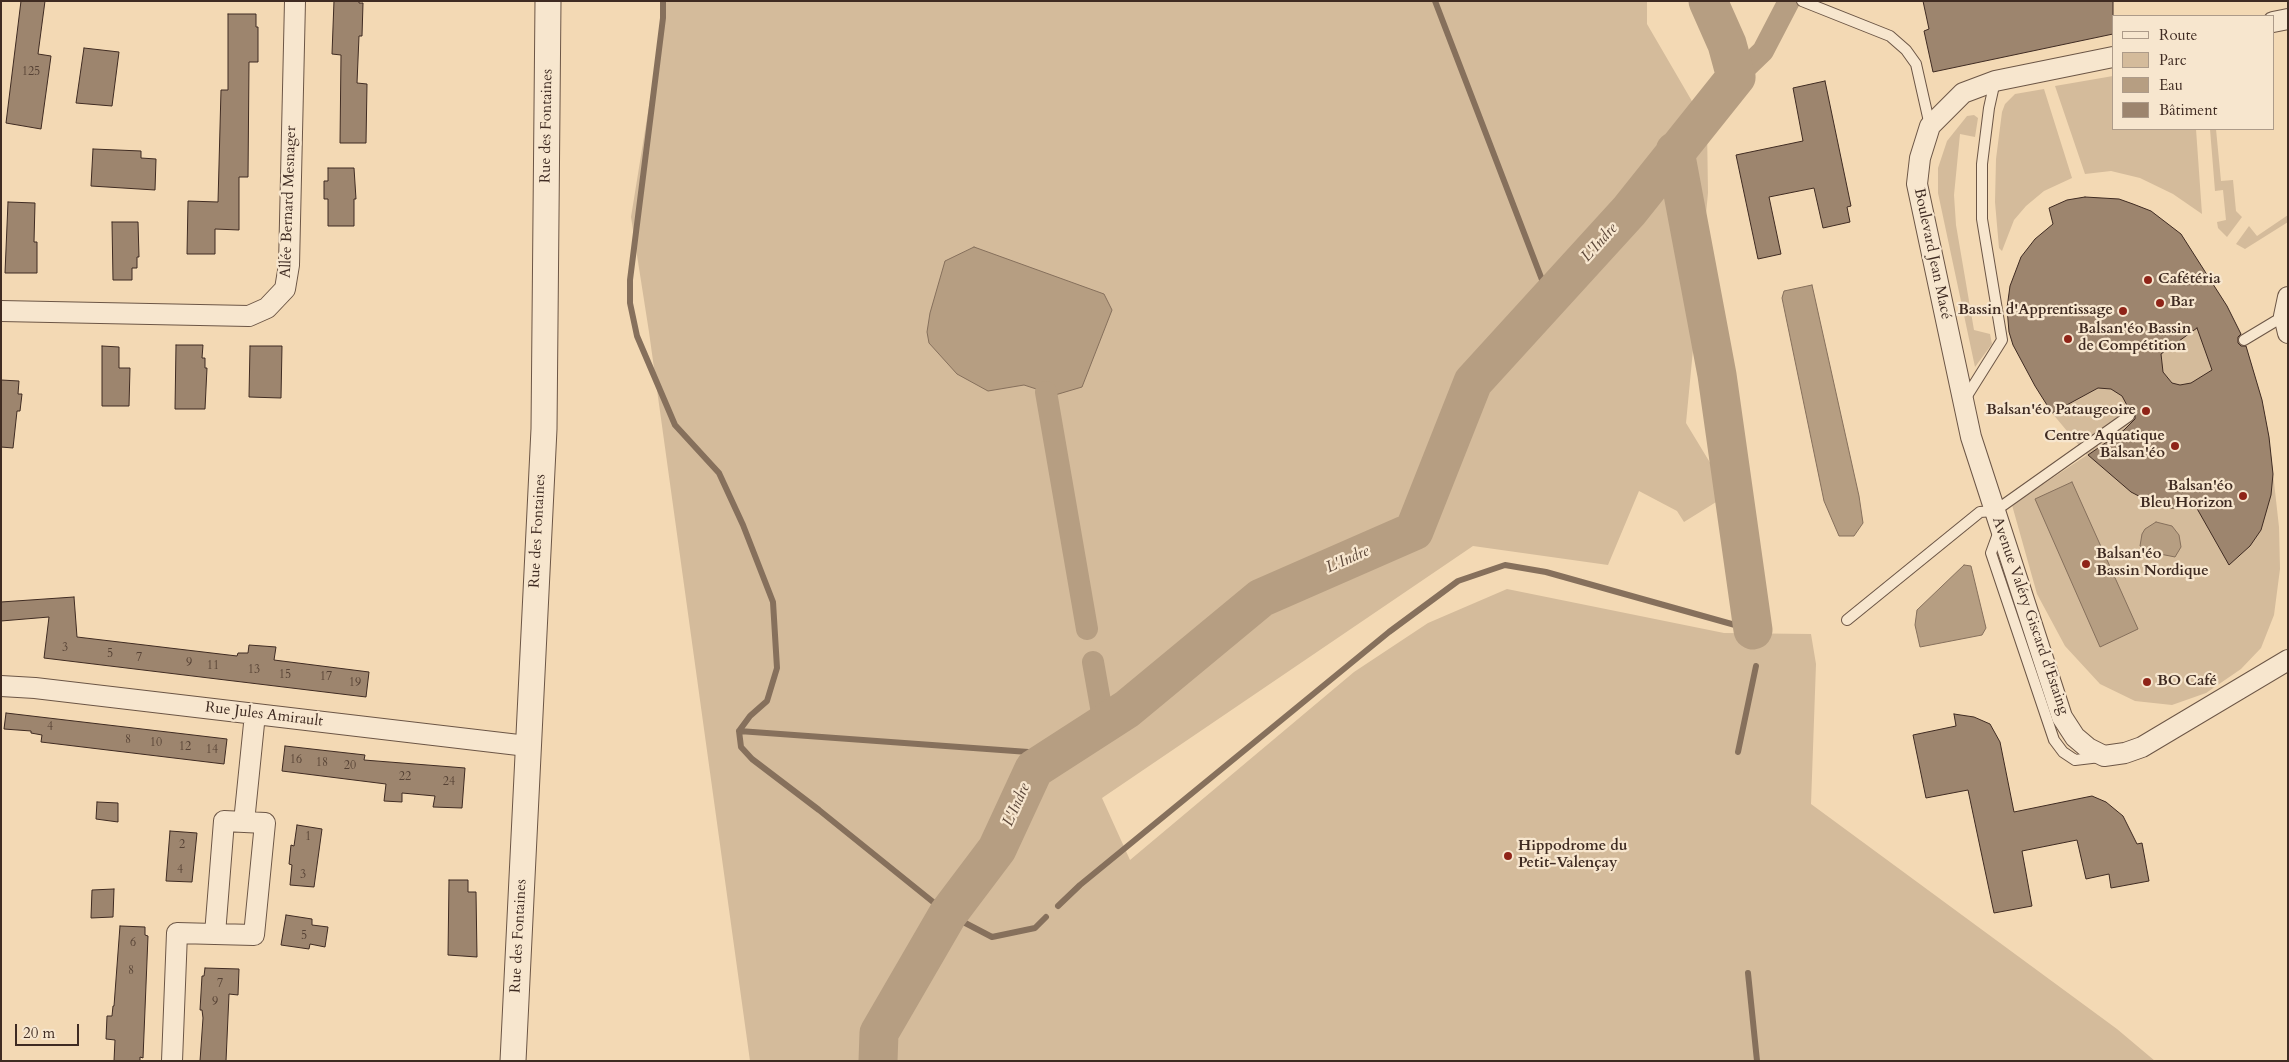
<!DOCTYPE html>
<html>
<head>
<meta charset="utf-8">
<style>
  body { margin:0 }
  #map { position:relative; width:2289px; height:1062px; overflow:hidden; background:#f3d9b4; font-family:Cardo,serif }
  canvas { display:block }
  .frame { position:absolute; inset:0; border:2px solid #3f2b22; pointer-events:none }
  .legend { position:absolute; left:2112px; top:15px; width:162px; height:115px; box-sizing:border-box; background:#f7e6ce; border:1px solid #ad9b89; margin:0; padding:6px 9px; list-style:none; font-size:15px; color:#3f2b22 }
  .legend li { display:flex; align-items:center; gap:10px; height:25px }
  .legend b { width:25px; border:1px solid #ad9b89 }
  .scale { position:absolute; left:15px; top:1024px; width:64px; height:22px; box-sizing:border-box; border:2px solid #3f2b22; border-top:0; padding-left:6px; font-size:15px; line-height:18px; white-space:nowrap; color:#3f2b22; -webkit-text-stroke:4px #f7e6ce; paint-order:stroke }
</style>
</head>
<body>
<div id="map">
<canvas width="2289" height="1062"></canvas>
<div class="frame"></div>
<ul class="legend">
<li><b style="height:6px;background:#f7e6ce"></b>Route</li>
<li><b style="height:14px;background:#d4bb9b"></b>Parc</li>
<li><b style="height:14px;background:#b69e82"></b>Eau</li>
<li><b style="height:14px;background:#9d856e"></b>Bâtiment</li>
</ul>
<div class="scale">20 m</div>
</div>
<script>
const g = document.querySelector('canvas').getContext('2d');
g.lineJoin = 'round';
function paint(path, color) { g.fillStyle = color; g.fill(path, 'evenodd'); }
const toPath = rows => new Path2D(rows.map(r => 'M' + r).join(''));
function trace(path, color, width, dash) { g.strokeStyle = color; g.lineWidth = width; g.lineCap = dash ? 'butt' : 'round'; g.setLineDash(dash || []); g.stroke(path); }
function write(font, color, halo, rows, align = 'center') {
  g.font = font + ' Cardo,serif'; g.lineWidth = 4.5; g.setLineDash([]); g.textBaseline = 'middle'; g.strokeStyle = halo; g.fillStyle = color; for (const [text, x, y, turn = 0] of rows) {
    g.save(); g.translate(x, y); g.rotate((+turn || 0) * Math.PI / 180); g.textAlign = isNaN(turn) ? turn : align; if (halo) g.strokeText(text, 0, 0); g.fillText(text, 0, 0); g.restore();
  }
}
paint(toPath([
  [666,1,1647,1,1647,24,1707,127,1708,193,1686,423,1729,494,1684,522,1677,511,1639,491,1608,565,1473,546,1102,798,1130,860,1354,672,1428,623,1507,589,1724,633,1811,634,1816,664,1811,804,2117,1029,2155,1061,750,1061,649,332,631,217],
  [2113,76,2113,129,2196,129,2202,214,2173,194,2140,178,2111,171,2085,174,2055,86],
  [2044,89,2072,178,2044,191,2026,206,2014,220,2002,251,1999,248,1995,202,1996,159,2002,112,2005,104,2015,94],
  [1974,115,1978,118,1975,137,1960,134,1954,195,1956,225,1974,330,1990,334,1992,344,1975,367,1938,193,1938,168,1947,141,1967,116],
  [2210,129,2216,129,2221,181,2233,180,2236,211,2242,217,2227,237,2218,228,2217,222,2226,220,2223,190,2215,191],
  [2085,197,2119,199,2133,204,2151,211,2181,234,2227,306,2244,340,2262,400,2269,437,2279,527,2280,569,2274,615,2261,648,2241,669,2206,693,2172,705,2135,701,2100,684,2065,646,2037,594,2012,505,2087,455,2052,413,2035,386,2013,345,2009,332,2007,308,2010,286,2021,257,2035,239,2053,224,2067,200],
  [2288,215,2288,222,2245,249,2236,244,2249,226,2257,236]
]), '#d4bb9b');
const water = toPath([
  [974,247,1104,294,1112,310,1082,387,1055,395,1024,385,988,391,957,374,929,343,927,332,930,313,945,261,974,247],
  [1812,285,1859,496,1863,523,1854,536,1839,536,1824,501,1782,298,1784,291,1812,285],
  [2072,482,2138,629,2100,647,2035,499,2072,482],
  [2156,522,2172,526,2179,535,2181,547,2175,557,2160,554,2140,546,2142,534,2145,529,2156,522],
  [1964,565,1971,566,1986,628,1982,635,1920,647,1915,625,1917,610,1964,565]
]);
paint(water, '#b69e82');
trace(water, '#86705c', 1);
trace(toPath([
  [663,1,663,18,630,280,630,303,637,336,675,425,719,473,743,525,773,602,777,668,767,701,750,716,739,731,741,747,752,759,819,810,948,914,992,937,1035,928,1046,917],
  [1435,1,1549,298],
  [739,731,1056,754],
  [1738,752,1756,666],
  [1058,906,1080,885,1389,632,1458,581,1505,565,1546,572,1753,630],
  [1748,973,1757,1061]
]), '#86705c', 6);
trace(toPath([
  [1736,77,1763,51,1789,1],
  [1046,392,1087,629],
  [1093,662,1104,724]
]), '#b69e82', 22);
trace(toPath([
  [1675,151,1717,375,1753,630],
  [878,1061,879,1033,948,914,997,849,1034,769,1127,709,1261,598,1414,531,1473,382,1629,211,1736,77,1727,44,1708,1]
]), '#b69e82', 39);
const building = toPath([
  [21,1,45,1,38,54,51,56,41,129,6,123,21,1],
  [334,1,359,1,359,3,363,3,362,36,359,36,357,83,367,84,366,143,340,143,341,55,332,54,334,1],
  [1923,1,2113,1,2113,34,1933,72,1924,31,1929,29,1923,1],
  [228,14,256,14,256,27,258,27,258,62,249,62,248,177,239,177,239,230,215,229,215,254,187,254,188,201,218,202,221,90,228,90,228,14],
  [84,48,119,52,112,106,76,103,84,48],
  [1825,81,1851,206,1847,207,1850,222,1823,228,1814,188,1769,197,1781,254,1758,259,1736,155,1803,141,1793,88,1825,81],
  [93,149,141,151,141,158,156,159,155,190,91,186,93,149],
  [328,168,354,168,356,199,354,199,354,226,328,226,328,199,324,199,324,181,328,181,328,168],
  [2085,197,2119,199,2133,204,2151,211,2181,234,2227,306,2241,334,2238,337,2238,343,2241,346,2246,346,2262,400,2269,437,2273,474,2271,495,2261,530,2250,546,2229,565,2195,505,2183,508,2168,508,2158,506,2131,492,2088,455,2124,430,2135,419,2135,412,2129,409,2122,396,2111,389,2098,388,2052,413,2035,386,2013,345,2009,332,2007,308,2010,286,2021,257,2035,239,2053,224,2049,208,2067,200,2085,197],
  [2197,328,2212,370,2191,383,2180,385,2172,383,2163,372,2161,354,2197,328],
  [8,202,35,203,34,242,37,242,37,273,5,273,8,202],
  [112,222,138,222,139,257,137,257,137,268,132,268,132,280,113,280,112,222],
  [176,345,203,345,202,358,205,358,205,368,207,368,205,409,175,409,176,345],
  [102,346,119,347,119,368,130,368,129,406,102,406,102,346],
  [250,346,282,346,281,398,249,397,250,346],
  [1,380,19,381,18,394,22,394,20,411,17,411,13,448,1,447,1,380],
  [74,597,77,637,237,656,238,653,248,653,249,645,276,647,274,660,369,672,366,697,44,658,49,617,1,621,1,602,74,597],
  [6,713,227,739,224,764,41,742,42,735,31,733,31,731,4,729,6,713],
  [1954,714,1974,717,1990,724,2000,742,2014,812,2092,796,2106,802,2123,816,2137,844,2142,843,2149,881,2111,888,2109,874,2086,879,2077,840,2022,851,2032,906,1994,913,1968,790,1926,798,1913,735,1956,726,1954,714],
  [285,746,365,755,364,760,465,768,462,808,433,807,435,796,402,793,402,802,384,801,386,784,282,771,285,746],
  [97,802,118,803,118,822,96,819,97,802],
  [297,825,322,829,314,887,290,885,292,865,289,864,291,845,294,846,297,825],
  [170,831,197,833,192,882,166,881,170,831],
  [449,880,468,880,468,892,476,892,477,957,448,955,449,880],
  [114,889,113,917,91,918,92,890,114,889],
  [286,915,312,919,312,925,328,927,325,947,310,944,309,949,281,945,286,915],
  [120,926,145,927,145,935,148,936,143,1058,140,1057,140,1061,114,1061,115,1040,106,1039,107,1016,112,1016,113,1006,114,1006,120,926],
  [205,968,239,969,238,995,229,994,226,1061,200,1061,203,1018,202,1010,200,1010,202,976,204,976,205,968]
]);
paint(building, '#9d856e');
trace(building, '#3f2b22', 1);
const service = toPath([
  [1802,1,1890,36,1906,50,1916,64,1930,126],
  [2244,340,2284,316],
  [1965,399,2002,340,1982,219,1982,164,1989,108,1995,81],
  [1999,531,1991,553,2054,740,2063,752,2075,760,2100,757],
  [1847,620,1980,512,1994,511,2002,506,2129,416]
]);
const minor = toPath([
  [2273,22,2288,19],
  [2113,57,1995,81,1963,93,1930,126,1920,158,1917,184,1971,437,2062,717,2075,737,2088,748,2104,756,2125,753,2142,747,2288,660],
  [2288,297,2284,316,2288,333],
  [1,311,249,316,267,308,285,289,289,265,295,1],
  [1,686,35,688,527,746],
  [244,822,255,714],
  [172,1061,177,933,215,934,254,935,265,823,224,821,215,934]
]);
const tertiary = toPath([
  [513,1061,544,429,548,1]
]);
trace(service, '#6c5646', 12);
trace(minor, '#6c5646', 22);
trace(tertiary, '#6c5646', 27);
trace(service, '#f7e6ce', 10);
trace(minor, '#f7e6ce', 20);
trace(tertiary, '#f7e6ce', 25);
for (const [x, y, r, color] of [
  [2148,280,5,"#8f2418"],
  [2160,303,5,"#8f2418"],
  [2123,311,5,"#8f2418"],
  [2068,339,5,"#8f2418"],
  [2146,411,5,"#8f2418"],
  [2175,446,5,"#8f2418"],
  [2243,496,5,"#8f2418"],
  [2086,564,5,"#8f2418"],
  [2147,682,5,"#8f2418"],
  [1508,856,5,"#8f2418"]
]) { const dot = new Path2D(); dot.arc(x, y, r, 0, 2 * Math.PI); g.fillStyle = color; g.fill(dot); trace(dot, '#f7e6ce', 2); }
write('12px', '#564235', null, [
  ["125",31,72],
  ["3",65,648],
  ["5",110,654],
  ["7",139,658],
  ["9",189,663],
  ["11",213,666],
  ["13",254,670],
  ["15",285,675],
  ["17",326,677],
  ["19",355,683],
  ["4",50,727],
  ["8",128,740],
  ["10",156,743],
  ["12",185,747],
  ["14",212,750],
  ["16",296,760],
  ["18",322,763],
  ["20",350,766],
  ["22",405,777],
  ["24",449,782],
  ["1",308,837],
  ["2",182,845],
  ["4",180,870],
  ["3",303,875],
  ["5",304,936],
  ["6",133,943],
  ["8",131,971],
  ["7",220,984],
  ["9",215,1002]
]);
write('15px', '#3f2b22', '#f7e6ce', [
  ["Rue des Fontaines",547,126,-89],
  ["Allée Bernard Mesnager",289,202,-88],
  ["Boulevard Jean Macé",1932,254,78],
  ["Rue des Fontaines",538,531,-87],
  ["Avenue Valéry Giscard d'Estaing",2030,616,71],
  ["Rue Jules Amirault",264,715,7],
  ["Rue des Fontaines",519,936,-87]
]);
write('bold 15px', '#3f2b22', '#f7e6ce', [
  ["Cafétéria",2158,280],
  ["Bar",2170,303],
  ["Bassin d'Apprentissage",2113,311,"right"],
  ["Balsan'éo Bassin",2078,330],
  ["de Compétition",2078,347],
  ["Balsan'éo Pataugeoire",2136,411,"right"],
  ["Centre Aquatique",2165,437,"right"],
  ["Balsan'éo",2165,454,"right"],
  ["Balsan'éo",2233,487,"right"],
  ["Bleu Horizon",2233,504,"right"],
  ["Balsan'éo",2096,555],
  ["Bassin Nordique",2096,572],
  ["BO Café",2157,682],
  ["Hippodrome du",1518,847],
  ["Petit-Valençay",1518,864]
], 'left');
write('italic 16px', '#5d483a', '#f7e6ce', [
  ["L'Indre",1600,243,-48],
  ["L'Indre",1348,560,-24],
  ["L'Indre",1017,805,-66]
]);
</script>
</body>
</html>
